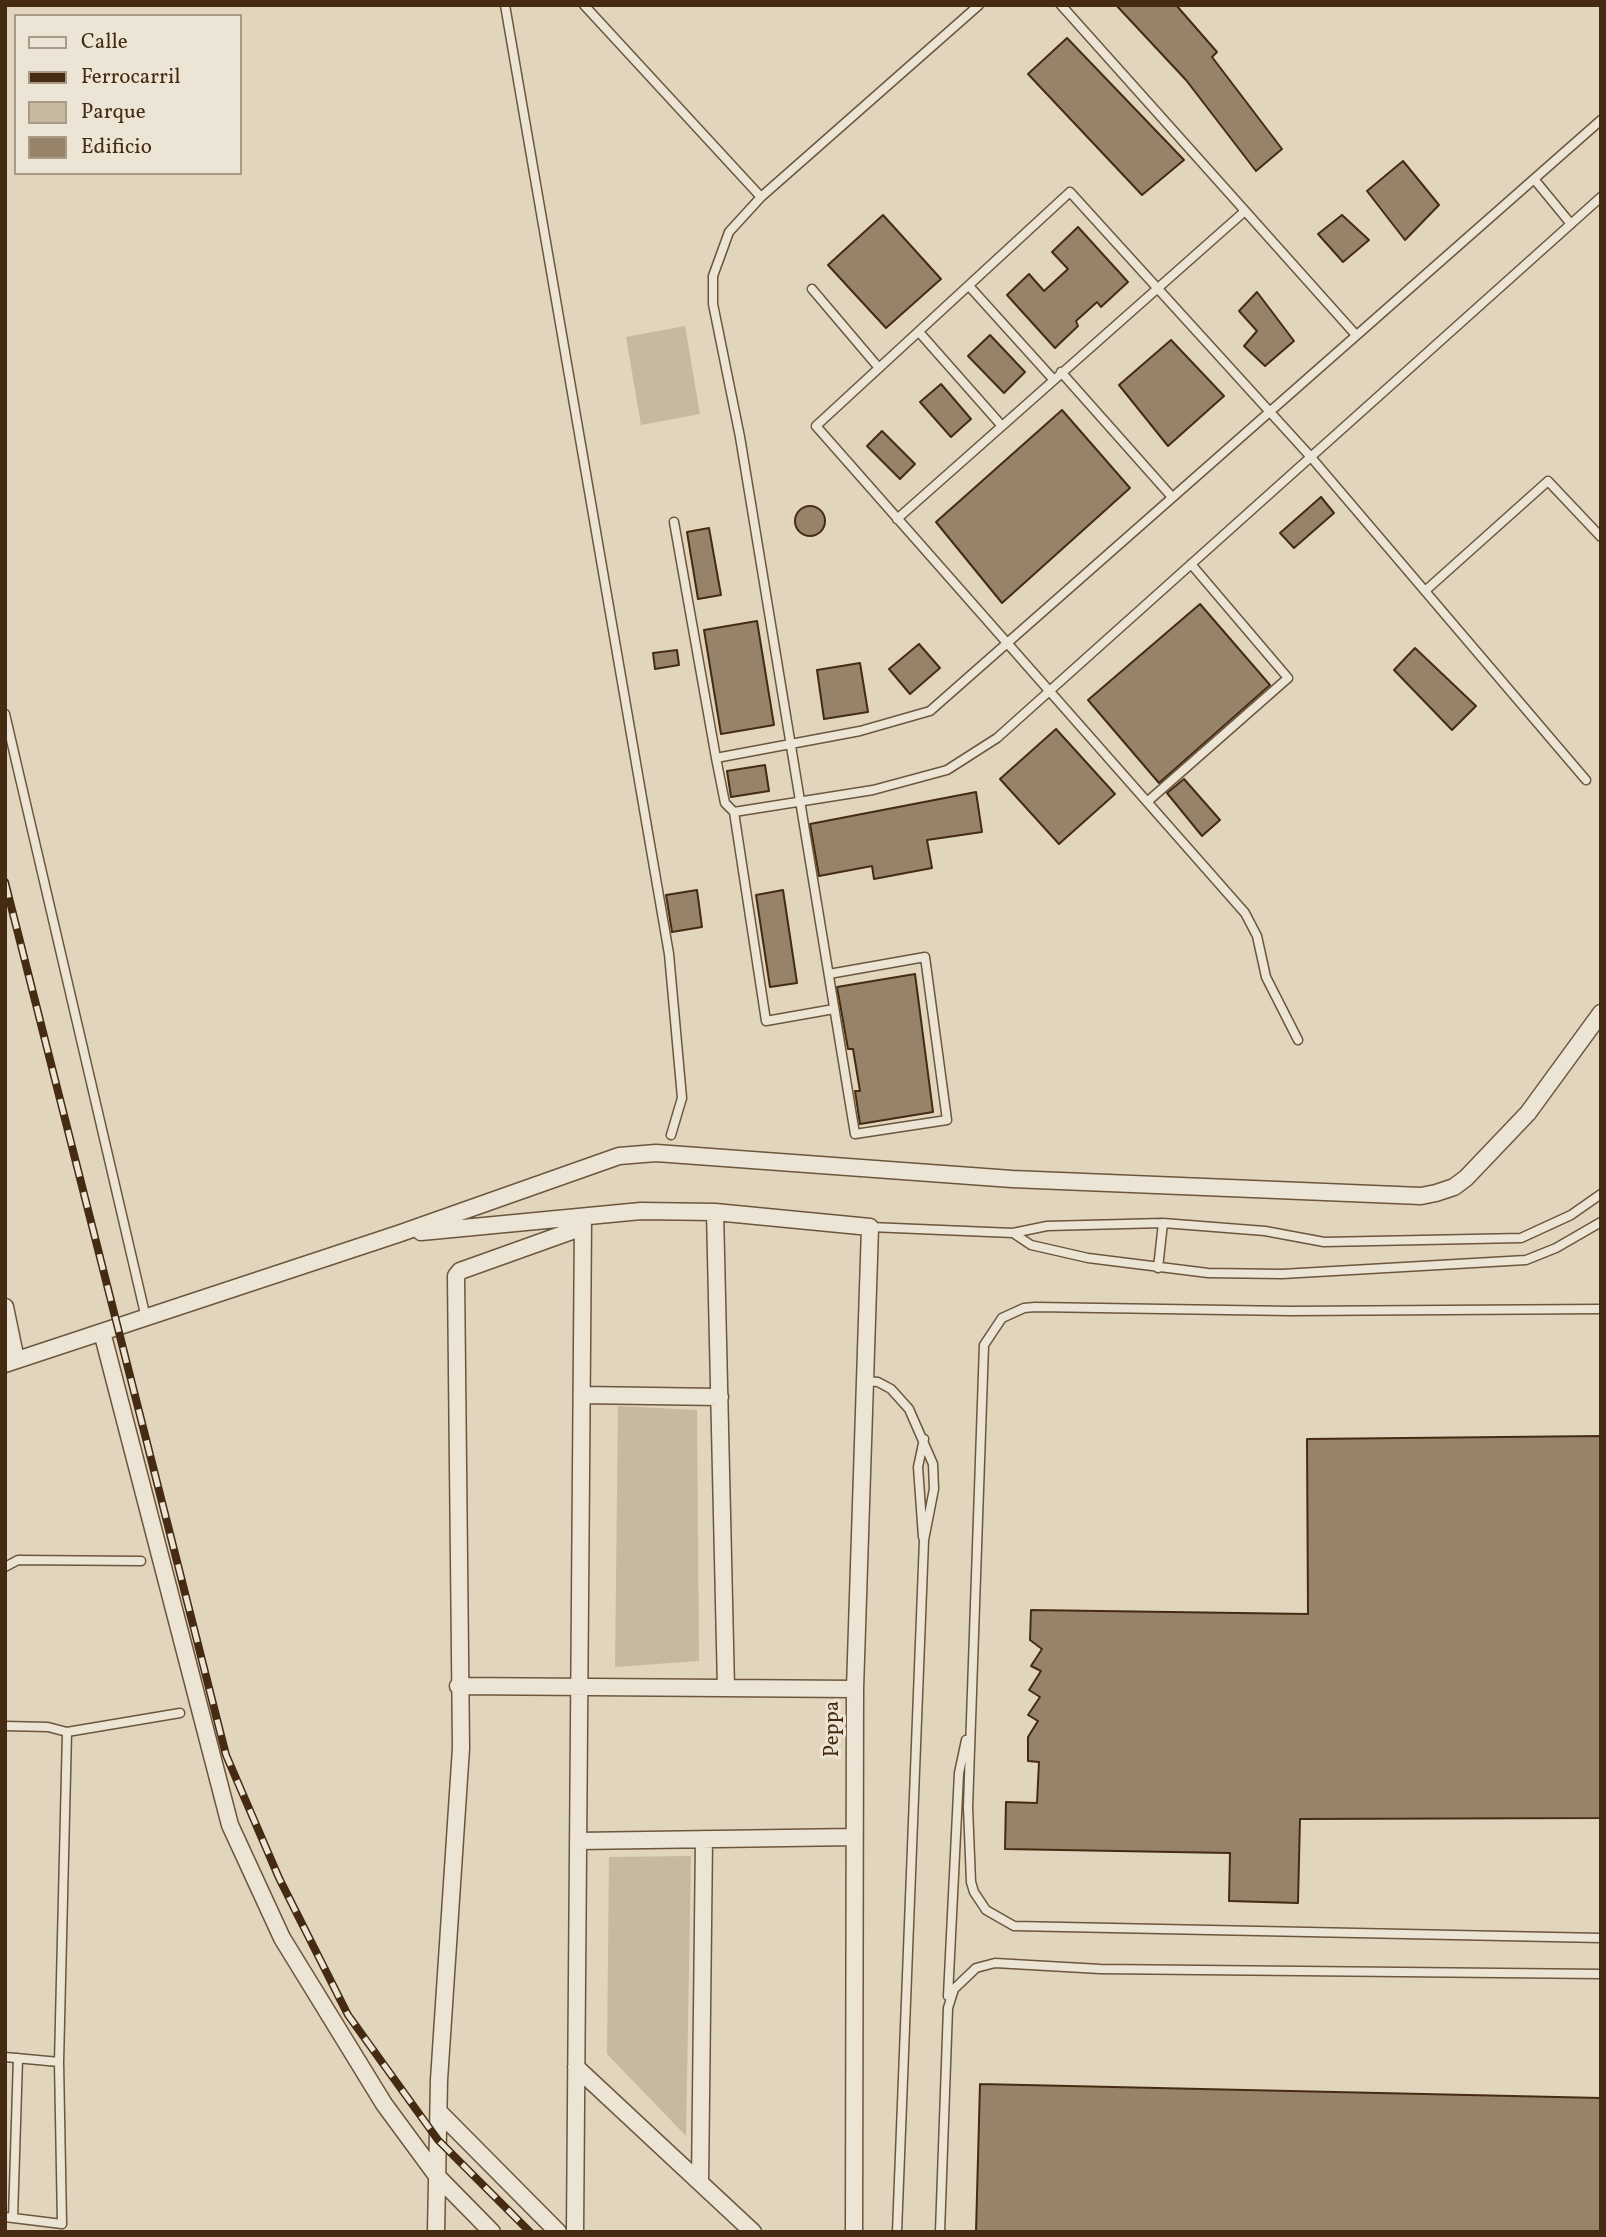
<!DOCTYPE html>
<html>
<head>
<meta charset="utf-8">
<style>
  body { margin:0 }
  #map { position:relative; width:1606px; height:2237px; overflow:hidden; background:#e2d5bd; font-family:Vollkorn,serif }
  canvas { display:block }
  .frame { position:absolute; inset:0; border:7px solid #452b11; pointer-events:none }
  .legend { position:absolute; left:14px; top:14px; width:228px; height:161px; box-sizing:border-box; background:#ece4d4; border:2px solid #a99a86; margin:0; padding:9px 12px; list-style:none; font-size:21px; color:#452b11 }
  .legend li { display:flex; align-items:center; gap:14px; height:35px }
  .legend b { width:35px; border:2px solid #a99a86 }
</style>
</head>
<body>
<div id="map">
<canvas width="1606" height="2237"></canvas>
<div class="frame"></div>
<ul class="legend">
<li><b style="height:9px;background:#ece4d4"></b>Calle</li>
<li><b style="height:9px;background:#452b11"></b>Ferrocarril</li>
<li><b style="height:19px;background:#c7b8a0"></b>Parque</li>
<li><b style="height:19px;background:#97836a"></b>Edificio</li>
</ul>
</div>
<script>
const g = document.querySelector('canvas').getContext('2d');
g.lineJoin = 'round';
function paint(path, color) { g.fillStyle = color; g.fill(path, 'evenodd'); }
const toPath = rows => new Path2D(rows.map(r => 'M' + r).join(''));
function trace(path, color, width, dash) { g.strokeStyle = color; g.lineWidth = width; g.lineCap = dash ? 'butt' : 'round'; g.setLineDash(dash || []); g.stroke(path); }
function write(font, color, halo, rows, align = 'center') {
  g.font = font + ' Vollkorn,serif'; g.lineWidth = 6; g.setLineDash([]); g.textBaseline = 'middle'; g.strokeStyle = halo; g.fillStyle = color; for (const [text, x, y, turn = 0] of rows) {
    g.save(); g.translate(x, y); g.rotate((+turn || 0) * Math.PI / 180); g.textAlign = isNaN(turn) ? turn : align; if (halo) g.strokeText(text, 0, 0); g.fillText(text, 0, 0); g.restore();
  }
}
paint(toPath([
  [685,326,700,414,641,425,626,337],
  [618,1406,697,1410,699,1661,615,1667],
  [691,1856,686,2136,607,2054,609,1857]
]), '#c7b8a0');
const building = toPath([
  [1116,5,1176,5,1217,52,1212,57,1282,149,1256,171,1186,80,1116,5],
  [1067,38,1184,160,1142,195,1028,74,1067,38],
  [1403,161,1439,205,1405,240,1367,191,1403,161],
  [883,215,941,279,886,328,828,265,883,215],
  [1342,215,1369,240,1343,262,1318,234,1342,215],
  [1078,227,1128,282,1101,307,1097,302,1076,321,1078,326,1055,348,1007,295,1029,274,1044,291,1068,269,1052,252,1078,227],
  [1257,292,1294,341,1265,366,1244,346,1257,331,1239,311,1257,292],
  [990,335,1025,372,1004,393,968,356,990,335],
  [1171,340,1224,396,1168,446,1119,385,1171,340],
  [941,384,971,419,951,437,920,402,941,384],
  [1062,410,1130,488,1002,603,936,522,1062,410],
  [882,431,915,464,900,479,867,446,882,431],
  [1321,497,1334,513,1294,548,1280,533,1321,497],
  '795 521a15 15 0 1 1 30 0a15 15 0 1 1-30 0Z',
  [709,528,721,595,698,599,687,532,709,528],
  [1200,604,1270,685,1159,783,1088,700,1200,604],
  [757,621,774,725,721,734,704,630,757,621],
  [919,644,940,668,910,694,889,669,919,644],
  [1415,648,1476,706,1452,730,1394,670,1415,648],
  [677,650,679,665,655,669,653,653,677,650],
  [860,663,868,712,824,719,817,670,860,663],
  [1056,729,1115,794,1059,844,1000,779,1056,729],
  [765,765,769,791,731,797,727,771,765,765],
  [1184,779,1220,820,1202,836,1167,793,1184,779],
  [976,792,982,832,927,840,932,868,874,879,872,866,819,876,810,824,976,792],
  [697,890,702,927,672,932,666,895,697,890],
  [783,890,797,983,770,987,756,895,783,890],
  [915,974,933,1112,860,1124,855,1091,860,1091,853,1049,848,1049,837,987,915,974],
  [1601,1436,1601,1818,1300,1819,1298,1903,1229,1901,1230,1853,1005,1849,1006,1802,1037,1803,1039,1762,1028,1761,1028,1737,1038,1721,1028,1715,1040,1697,1029,1690,1041,1671,1031,1666,1042,1649,1030,1640,1031,1610,1308,1614,1307,1439,1601,1436],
  [980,2084,1601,2098,1601,2232,976,2232,980,2084]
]);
paint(building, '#97836a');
trace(building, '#452b11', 2);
const lane = toPath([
  [505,5,669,954,682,1098,671,1135],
  [584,5,761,197],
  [1061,5,1356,335],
  [1534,179,1571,224],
  [969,286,1053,379],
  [812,289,879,368],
  [919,332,1002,426],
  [1061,372,1172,497],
  [897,519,1245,211],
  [674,522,716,758,725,803,734,812,766,1021,834,1009],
  [1425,591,1548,481,1601,537],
  [5,714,146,1318],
  [716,758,860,731,930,711,1601,120],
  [1147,802,1288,678,1191,564],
  [734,812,873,790,947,770,997,738,1601,197],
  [829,974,925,957,947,1120,855,1134,740,437,713,304,713,276,729,232,761,197,979,5],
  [1298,1040,1266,977,1257,936,1245,913,816,426,1070,192,1310,456,1586,780],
  [870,1227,1013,1233,1047,1226,1163,1223,1265,1231,1324,1242,1521,1238,1571,1215,1601,1194],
  [1013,1233,1031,1245,1088,1258,1208,1273,1282,1274,1526,1260,1556,1248,1601,1222],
  [1158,1268,1163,1223],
  [1601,1309,1291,1311,1035,1307,1024,1308,1002,1318,984,1345,968,1807,971,1882,974,1892,986,1910,1014,1926,1601,1938],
  [865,1381,878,1382,891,1389,909,1409,933,1464,934,1489,924,1540,897,2232],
  [923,1537,918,1467,924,1439],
  [5,1567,18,1560,141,1561],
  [5,1726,48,1727,67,1732,180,1713],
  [948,1996,959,1773,966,1740],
  [5,2057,59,2062],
  [5,2217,62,2224,59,2062,67,1732],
  [13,2218,18,2058],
  [940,2232,948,2008,954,1989,976,1968,995,1963,1100,1969,1601,1974]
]);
const street = toPath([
  [715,1212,726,1688],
  [421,1232,641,1211,715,1212,870,1227,855,1689,854,2232],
  [5,1307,16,1360],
  [102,1332,230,1825,282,1938,384,2104,437,2176,492,2232],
  [5,1364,398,1234,619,1156,656,1153,1012,1179,1421,1196,1436,1193,1454,1187,1466,1178,1528,1113,1601,1013],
  [582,1395,720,1397],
  [458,1686,855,1689],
  [578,1841,854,1837],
  [576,2067,753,2232],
  [439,2112,558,2232],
  [700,2182,704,1839],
  [436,2232,439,2080,461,1748,456,1276,460,1271,583,1227],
  [575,2232,583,1219]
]);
trace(lane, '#6c563c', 11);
trace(street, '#6c563c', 19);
trace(lane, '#ece4d4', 8);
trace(street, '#ece4d4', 16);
const rail = toPath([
  [5,882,226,1755,279,1878,348,2015,438,2140,530,2232]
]);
trace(rail, '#452b11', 8);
trace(rail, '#ece4d4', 5, [16]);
write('21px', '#452b11', '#ece4d4', [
  ["Peppa",834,1729,-90]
]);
</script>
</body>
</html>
